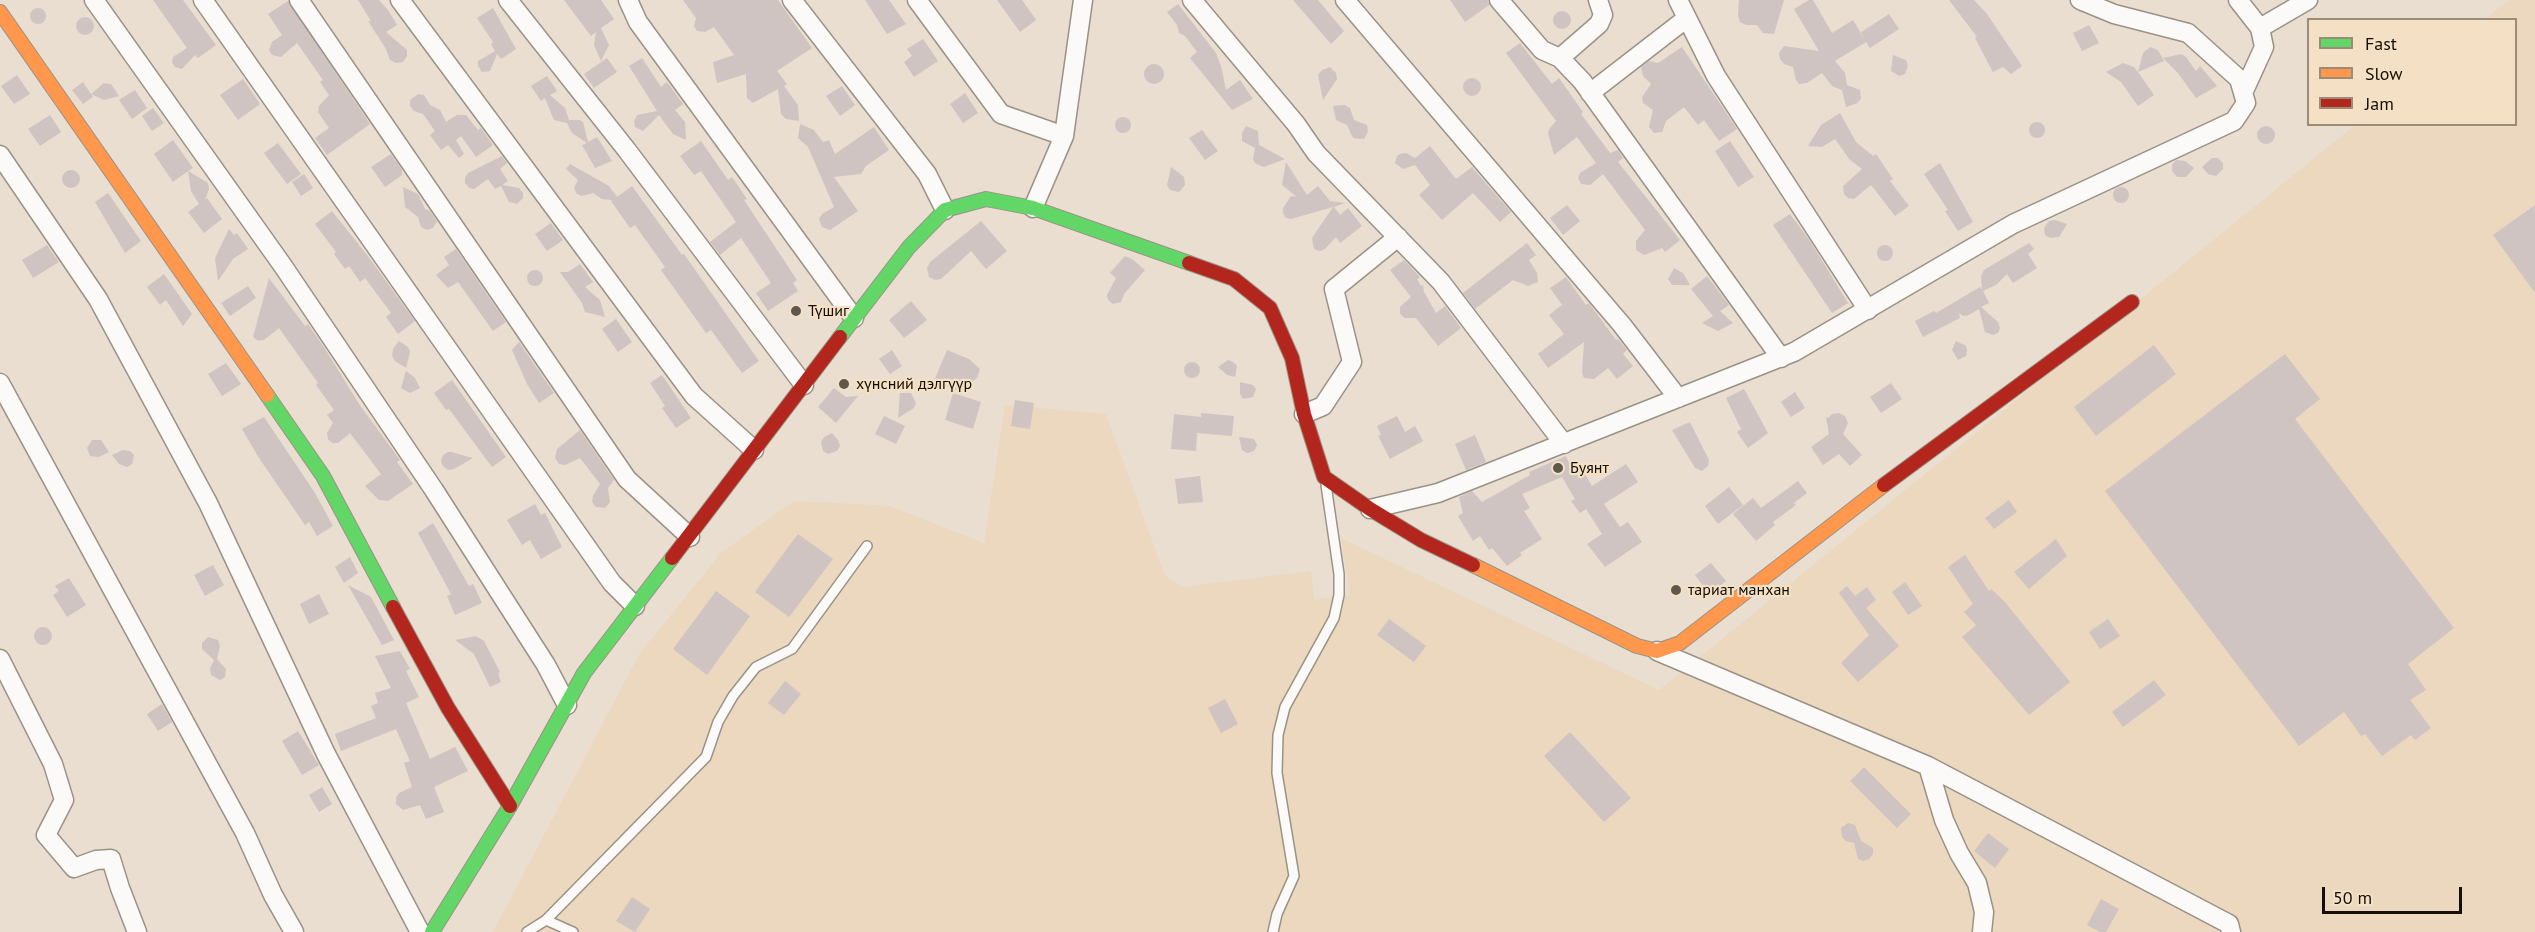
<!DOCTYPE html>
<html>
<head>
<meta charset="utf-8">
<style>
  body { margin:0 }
  #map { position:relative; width:2535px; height:932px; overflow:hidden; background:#e9decf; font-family:"PT Sans",sans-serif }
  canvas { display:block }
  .legend { position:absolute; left:2307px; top:18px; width:210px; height:108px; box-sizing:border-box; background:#f4e0c4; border:2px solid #9a8c78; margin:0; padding:8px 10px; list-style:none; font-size:18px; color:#140e05 }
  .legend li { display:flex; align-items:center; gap:12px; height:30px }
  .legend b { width:30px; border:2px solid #9a8c78 }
  .scale { position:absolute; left:2322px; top:887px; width:140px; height:27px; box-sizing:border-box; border:3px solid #140e05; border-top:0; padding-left:8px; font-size:18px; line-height:21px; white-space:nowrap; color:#140e05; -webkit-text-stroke:4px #f4e0c4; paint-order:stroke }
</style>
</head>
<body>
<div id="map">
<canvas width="2535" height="932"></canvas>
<ul class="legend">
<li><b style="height:8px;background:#63d668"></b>Fast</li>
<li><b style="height:8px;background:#ff974d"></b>Slow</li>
<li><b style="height:8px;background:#b3261e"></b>Jam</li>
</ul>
<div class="scale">50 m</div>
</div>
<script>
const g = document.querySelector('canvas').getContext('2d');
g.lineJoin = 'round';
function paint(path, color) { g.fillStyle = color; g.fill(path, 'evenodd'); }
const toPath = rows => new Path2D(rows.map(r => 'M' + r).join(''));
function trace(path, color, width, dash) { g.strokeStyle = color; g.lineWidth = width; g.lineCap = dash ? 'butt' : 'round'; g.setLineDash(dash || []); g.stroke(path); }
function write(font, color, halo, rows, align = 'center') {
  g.font = font + ' "PT Sans",sans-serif'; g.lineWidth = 4.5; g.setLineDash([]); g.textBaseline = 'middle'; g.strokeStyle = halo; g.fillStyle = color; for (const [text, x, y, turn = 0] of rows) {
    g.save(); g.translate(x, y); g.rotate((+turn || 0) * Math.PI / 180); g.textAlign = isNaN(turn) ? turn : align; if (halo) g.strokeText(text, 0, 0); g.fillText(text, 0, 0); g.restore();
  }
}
paint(toPath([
  [2509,0,2535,0,2535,932,493,932,640,653,722,552,794,501,890,506,984,543,1005,405,1106,414,1165,576,1183,587,1311,571,1314,600,1350,595,1341,538,1659,690,2355,125,2516,124,2516,20,2485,19]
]), '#ebd8bf');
paint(toPath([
  [153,0,183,0,216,45,198,58,195,55,182,69,175,67,172,63,173,57,187,48],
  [358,0,379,0,388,10,397,25,386,32,407,50,407,56,403,62,396,63,390,60,386,49,368,21,371,21],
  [564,0,601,0,614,19,601,28,609,45,601,61,594,45,596,32,591,36],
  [683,0,778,0,812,48,777,71,787,84,784,86,798,105,799,121,786,119,781,114,778,89,753,103,747,98,746,74,717,83,713,62,734,55,714,27,705,32,697,31,694,26,696,18],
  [865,0,889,0,906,24,887,34],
  [997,0,1022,0,1036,20,1020,32],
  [1293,0,1318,0,1344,31,1331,44],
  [1450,0,1488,0,1489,5,1465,22],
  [1739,0,1784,0,1774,34,1763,33,1757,25,1746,25,1740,22,1738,16],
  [1809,0,1813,0,1832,33,1853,20,1866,42,1835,61,1845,73,1847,85,1860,90,1861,99,1857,103,1846,107,1842,90,1832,86,1822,73,1807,83,1799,84,1796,80,1793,67,1784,64,1780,59,1779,53,1784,46,1819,51,1794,9],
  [1949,0,1974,0,1987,14,2022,66,2011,74,2003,67,1993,72,1975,38,1977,37],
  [288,1,370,124,327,155,315,138,329,128,318,112,319,106,329,95,320,82,323,80,297,43,281,57,272,55,269,50,272,42,282,35,268,14],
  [1178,4,1216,53,1221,66,1226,90,1240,80,1253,99,1232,110,1190,58,1197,52,1185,36,1179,33,1177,25,1167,12],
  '30 16a8 8 0 1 1 16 0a8 8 0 1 1-16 0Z',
  [493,8,516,49,501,59,497,54,490,71,482,72,478,66,478,61,495,51,491,44,493,42,477,18],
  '1553 20a9 9 0 1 1 18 0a9 9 0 1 1-18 0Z',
  [1889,14,1899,29,1870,48,1860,33],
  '76 26a9 9 0 1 1 18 0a9 9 0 1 1-18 0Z',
  [2089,25,2099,43,2082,51,2073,33],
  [923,39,938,61,914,77,904,62,912,56,907,49],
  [1520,43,1552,84,1559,78,1583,112,1581,114,1610,153,1618,150,1623,158,1618,162,1680,240,1665,252,1662,248,1644,255,1636,250,1636,241,1645,230,1603,174,1590,185,1581,184,1578,178,1580,173,1596,163,1577,137,1554,155,1548,133,1550,128,1556,121,1506,53],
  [1682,47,1737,129,1719,141,1704,120,1698,125,1684,107,1666,121,1662,132,1654,133,1649,127,1653,110,1643,103,1642,97,1651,84,1643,76,1641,67,1649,61,1658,63],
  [2150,47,2158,50,2164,61,2138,72,2154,95,2138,106,2121,82,2106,72,2123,63,2134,67,2138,72,2143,53],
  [2181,54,2186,57,2196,71,2200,66,2217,86,2196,98,2178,73,2163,58],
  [1893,55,1906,60,1908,66,1905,74,1899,76,1891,71],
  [607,58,617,72,594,88,584,74],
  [642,58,661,87,667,82,683,104,675,110,685,122,686,140,673,134,659,115,643,131,635,127,634,121,637,115,657,111,629,66],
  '1144 74a10 10 0 1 1 20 0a10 10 0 1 1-20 0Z',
  [1330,67,1336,73,1337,79,1323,100,1318,75,1322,70],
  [17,75,30,94,14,104,1,86],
  [547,76,557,91,550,95,565,108,569,120,580,120,583,122,588,142,597,137,612,161,595,168,582,145,587,143,572,133,567,123,554,120,545,98,541,101,531,86],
  '1463 87a9 9 0 1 1 18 0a9 9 0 1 1-18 0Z',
  [243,79,260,104,238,120,220,95],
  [83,82,93,97,83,104,72,90],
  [104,83,111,84,119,96,104,100,91,94],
  [842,86,855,105,840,116,826,96],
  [135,90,147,108,132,119,119,100],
  [965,93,978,113,963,123,950,104],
  [418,94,424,95,430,105,440,110,446,122,457,115,466,115,478,130,481,128,493,145,476,157,461,136,456,140,464,154,459,158,448,145,441,150,430,135,435,131,423,114,414,111,410,106,410,100],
  [1345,105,1350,108,1354,120,1367,125,1368,132,1364,139,1353,138,1347,125,1336,120,1333,106],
  [153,108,164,123,152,131,142,116],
  [1840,113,1856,142,1873,156,1876,154,1893,179,1890,181,1909,206,1895,216,1871,185,1854,199,1848,198,1844,194,1843,186,1862,169,1850,160,1835,139,1822,147,1808,146,1821,125],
  [50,115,61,132,40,146,28,129],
  '1115 125a8 8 0 1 1 16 0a8 8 0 1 1-16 0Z',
  '2029 130a8 8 0 1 1 16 0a8 8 0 1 1-16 0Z',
  [800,124,814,130,823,142,829,140,835,154,874,127,889,150,866,166,861,174,834,177,858,211,830,230,822,227,819,219,822,214,834,207,808,147,798,138],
  '2257 135a9 9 0 1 1 18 0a9 9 0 1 1-18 0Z',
  [1246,126,1258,131,1259,145,1285,159,1264,167,1256,164,1253,160,1255,148,1242,141,1242,133],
  [1202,130,1218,151,1205,160,1189,138],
  [173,140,193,168,188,171,208,183,209,189,205,200,207,198,222,219,204,233,188,212,199,204,191,191,188,171,173,182,154,154],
  [701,141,728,180,732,177,747,199,744,200,797,280,793,283,798,291,768,311,756,293,771,283,741,238,720,255,710,242,736,222,701,171,694,175,680,156],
  [1730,141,1754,177,1738,187,1715,151],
  [278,143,301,174,287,184,264,153],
  [1430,146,1456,179,1472,167,1511,212,1500,222,1473,193,1442,220,1419,195,1430,185,1415,165,1403,169,1395,163,1397,156,1400,154,1406,153,1415,158],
  [391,154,402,170,402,175,385,187,371,167],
  [502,156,507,163,500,169,508,181,502,185,519,188,523,193,523,198,517,204,509,202,501,186,495,189,488,179,474,189,469,188,465,183,465,178,468,173],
  [2212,158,2218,158,2223,163,2223,169,2216,176,2208,174,2202,167],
  [2176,160,2185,161,2194,168,2186,177,2177,177,2172,171,2172,165],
  [1286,162,1307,195,1318,186,1330,201,1345,203,1334,207,1340,215,1348,208,1362,226,1340,243,1336,237,1325,249,1320,251,1314,249,1312,238,1333,207,1291,219,1286,218,1283,213,1283,208,1291,196,1297,197,1282,185],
  [1940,163,1973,222,1958,231,1945,211,1948,210,1924,174],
  [570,164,609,186,617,197,632,186,682,255,684,254,759,361,742,373,711,330,706,333,661,270,665,267,635,225,630,228,611,201,612,200,602,199,593,193,582,196,577,194,574,188,578,180,566,169],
  [1171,167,1184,177,1185,185,1179,192,1170,190,1167,185],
  '62 179a9 9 0 1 1 18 0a9 9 0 1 1-18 0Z',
  [304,174,313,188,301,196,292,182],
  '2113 195a8 8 0 1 1 16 0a8 8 0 1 1-16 0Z',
  [403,187,418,194,425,209,430,211,437,221,433,228,427,230,421,227,418,217,405,207],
  [108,193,141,241,125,253,95,202],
  [1567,205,1580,221,1563,235,1550,218],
  [2535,205,2535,293,2493,235],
  [332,211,367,255,415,321,398,334,386,317,391,313,365,278,360,282,349,266,345,269,334,254,336,252,315,224],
  [1790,214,1810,241,1848,303,1832,313,1773,225],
  [2055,220,2067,224,2059,237,2050,238,2045,235,2044,228,2049,221],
  [981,221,1007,251,986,269,971,251,941,279,935,280,929,277,927,268,930,262],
  [551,223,563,240,547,251,535,234],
  [229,229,234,235,237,233,248,249,233,259,218,281,215,258],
  [1527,243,1536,255,1529,260,1537,273,1538,282,1528,286,1513,280,1475,309,1463,293],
  [2029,243,2034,249,2028,254,2037,268,2013,283,2007,274,1996,285,1983,291,1989,303,1981,307,1998,322,2000,328,1998,333,1993,335,1985,332,1979,309,1965,317,1966,315,1963,316,1959,313,1960,318,1923,337,1915,321,1934,311,1936,313,1980,287,1982,290,1981,276,1984,270],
  '1877 253a8 8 0 1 1 16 0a8 8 0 1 1-16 0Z',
  [47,245,59,262,33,278,22,260],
  [456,249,506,322,493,331,458,282,448,288,436,275,449,265,444,257],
  [1125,256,1132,259,1145,270,1124,294,1121,302,1113,304,1108,300,1107,295,1116,278,1110,273],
  [1404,260,1420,277,1417,279,1421,286,1423,285,1424,292,1436,313,1445,306,1461,328,1438,346,1416,318,1405,318,1400,314,1400,307,1411,297,1390,270],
  [580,264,593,282,585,287,600,300,605,317,585,312,582,303,560,272,568,272],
  [1674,268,1683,273,1690,285,1672,285,1668,279],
  '527 278a8 8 0 1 1 16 0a8 8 0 1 1-16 0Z',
  [164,274,192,314,183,326,166,300,160,305,147,287],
  [1707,276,1729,305,1720,311,1733,323,1718,331,1702,323,1713,316,1691,289],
  [1566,277,1586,305,1589,303,1616,340,1618,339,1627,350,1623,354,1633,366,1617,379,1608,368,1594,379,1584,378,1582,373,1584,342,1548,368,1538,354,1564,334,1549,315,1562,305,1550,288],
  [269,278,305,326,308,324,324,347,359,404,400,460,397,462,413,484,388,501,379,500,365,486,381,474,350,433,338,443,332,443,328,439,327,433,333,423,327,415,334,410,316,385,318,383,279,328,264,340,258,341,253,337],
  [248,286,256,298,230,316,221,303],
  [911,301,927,320,904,338,889,320],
  [616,319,632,342,618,352,602,329],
  [399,341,408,347,410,352,406,368,395,361,392,356,393,349],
  [1956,341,1966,346,1967,351,1966,356,1958,360,1952,350],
  [519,342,554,393,539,403,527,384,512,350],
  [2154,345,2176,374,2096,436,2074,407],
  [892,350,902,366,890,374,879,359],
  [947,350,969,359,980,369,977,378,959,391,934,381],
  [2285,354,2320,399,2295,419,2454,628,2408,664,2426,690,2410,700,2431,728,2415,740,2411,735,2382,756,2365,734,2361,736,2344,712,2299,746,2105,491],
  [1228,360,1233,362,1237,366,1235,377,1227,375,1218,367],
  '1184 370a8 8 0 1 1 16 0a8 8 0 1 1-16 0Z',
  [226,363,241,384,222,396,208,374],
  [406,371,415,378,420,388,410,393,401,388],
  [662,375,691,418,676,428,662,408,665,406,650,383],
  [452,380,506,457,492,467,449,409,446,410,434,393],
  [1240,382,1253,385,1256,389,1253,397,1243,399,1240,394],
  [1891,383,1902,399,1881,413,1870,397],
  [834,388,846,397,858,396,836,423,818,407],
  [1744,389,1768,433,1748,448,1737,432,1741,429,1726,398],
  [1795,392,1805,408,1791,417,1781,402],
  [900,393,911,393,916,403,914,408,898,418],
  [953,393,981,402,973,429,945,420],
  [1015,400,1034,403,1030,429,1011,426],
  [1201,413,1234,416,1232,436,1197,433,1196,451,1171,449,1174,414,1201,417],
  [1839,413,1845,416,1848,423,1843,434,1862,455,1850,466,1839,454,1823,465,1811,447,1829,434,1826,417,1828,418,1832,414],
  [884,416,905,426,896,444,875,434],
  [1397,416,1405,432,1415,426,1423,441,1390,459,1378,436,1381,435,1377,426],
  [264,417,315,493,333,526,317,536,309,522,305,525,259,458,242,429],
  [1690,422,1709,460,1708,466,1702,471,1695,468,1672,430],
  [580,430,614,480,608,488,610,502,605,508,596,507,592,502,593,496,600,484,580,458,565,465,559,464,555,458,557,449],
  [832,433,838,440,840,446,837,451,828,454,823,451,821,442,824,437],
  [1475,435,1486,462,1466,470,1455,444],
  [1239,437,1254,439,1257,445,1254,451,1247,453,1242,450],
  [92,440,101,440,109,452,99,457,90,456,87,448],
  [123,450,130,451,134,455,132,464,127,467,119,464,112,455],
  [448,452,451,452,473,458,454,469,448,470,443,466,441,461,443,455],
  [1566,456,1571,468,1579,464,1592,486,1626,464,1638,482,1604,504,1620,527,1628,522,1642,542,1605,567,1587,544,1602,534,1586,509,1580,513,1571,501,1575,499,1562,477,1522,494,1530,508,1524,511,1542,539,1520,553,1522,555,1507,566,1492,548,1489,550,1480,536,1473,541,1458,516,1463,513,1459,497,1472,491,1482,502,1530,475,1529,472],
  [1200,476,1203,502,1178,504,1175,479],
  [1798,481,1807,493,1794,503,1796,505,1773,522,1775,525,1756,541,1733,514,1753,498,1761,508],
  [1729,487,1743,505,1718,524,1705,506],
  [2009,500,2017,512,1994,529,1985,518],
  [535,504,541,515,545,513,562,547,541,559,530,540,522,545,507,520],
  [433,523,469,586,473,584,482,603,455,615,447,596,451,594,418,533],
  [798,534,833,559,789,617,755,592],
  [2056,539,2067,556,2029,589,2014,572],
  [1965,555,1989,591,1991,589,2004,601,2070,682,2029,715,1962,637,1976,625,1964,612,1973,604,1948,567],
  [350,557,358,573,344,583,335,567],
  [1711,563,1726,581,1709,594,1695,575],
  [213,565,224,585,205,596,194,575],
  [69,578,86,605,67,617,53,595,59,591,55,586],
  [1905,582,1922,606,1908,615,1892,592],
  [348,585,371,597,394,640,382,645],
  [1847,586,1855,596,1867,587,1876,600,1866,608,1899,646,1858,682,1841,663,1869,635,1839,593],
  [716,591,750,616,707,675,673,649],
  [319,594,329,614,309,624,300,604],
  [1389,619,1426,646,1414,662,1377,635],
  [2108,619,2120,636,2100,649,2089,632],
  '34 636a9 9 0 1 1 18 0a9 9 0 1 1-18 0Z',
  [476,636,484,641,500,672,498,673,501,682,490,687,474,654,455,640],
  [208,637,218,640,220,646,217,659,226,669,225,677,220,680,211,675,210,669,214,660,202,649,202,643],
  [400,651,410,669,406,671,419,697,406,703,430,759,455,747,468,771,434,787,444,812,426,819,420,805,403,810,396,804,396,798,399,793,412,787,404,763,410,761,396,729,341,751,335,734,376,718,371,706,378,703,375,693,391,688,375,656],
  [2154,680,2166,695,2123,727,2112,712],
  [785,681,801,694,784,715,768,703],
  [1225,699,1238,724,1221,733,1208,708],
  [162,704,172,722,158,731,147,714],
  [298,731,319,765,302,775,282,741],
  [1570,732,1631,798,1604,822,1544,756],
  [1864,767,1911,814,1897,828,1850,781],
  [322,787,332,804,319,812,309,795],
  [1848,823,1855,825,1861,841,1873,848,1873,854,1869,859,1863,861,1858,859,1854,843,1846,841,1842,837,1841,828],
  [1988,833,2009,849,1995,868,1974,851],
  [632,897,650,909,635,932,616,921],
  [2101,899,2119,909,2106,932,2100,932,2087,925]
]), '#cfc4c1');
const lane = toPath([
  [546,920,573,932],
  [527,932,546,920,706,757,718,722,733,696,756,667,792,649,867,546],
  [1273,932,1277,914,1294,876,1277,773,1278,735,1285,707,1334,618,1339,595,1339,574,1326,485]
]);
const street = toPath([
  [94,0,283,266,434,490,546,665,567,705],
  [203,0,612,583,635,606],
  [299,0,627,479,690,537],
  [400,0,694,396,754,450],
  [508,0,626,149,804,385],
  [628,0,638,22,854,318],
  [792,0,927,174,945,210],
  [917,0,1001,114,1064,136],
  [1192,0,1296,124,1316,153,1441,282,1564,444],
  [1345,0,1622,325,1678,398],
  [1499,0,1542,50,1560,58,1582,81,1781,358],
  [1678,0,1716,76,1868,310],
  [2238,0,2260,28,2308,0],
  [1560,58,1599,24,1603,15,1598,0],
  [1590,93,1687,18],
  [2243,93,2264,47,2260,28],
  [0,155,98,299,208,503,326,754,420,932],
  [1033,208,1064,136,1083,0],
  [0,383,245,833,273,895,294,932],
  [1304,414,1323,406,1352,362,1334,289,1398,237],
  [1370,509,1438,493,1794,352,2013,224,2234,121,2246,103,2239,79,2188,33,2114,14,2080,0],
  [1657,651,1928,766,2229,924,2231,932],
  [0,659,53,764,64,800,46,835,74,868,96,860,111,859,120,888,137,932],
  [1928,766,1944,820,1959,853,1977,883,1984,912,1982,932]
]);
const fast = toPath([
  [840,337,909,247,945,210,986,199,1033,208,1189,263],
  [267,395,323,476,393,607],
  [432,932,510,806,584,673,672,558]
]);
const slow = toPath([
  [0,12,267,395],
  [1473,565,1637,646,1657,651,1680,643,1884,485]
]);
const jam = toPath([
  [1189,263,1234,279,1270,308,1292,358,1304,414,1324,477,1370,509,1421,540,1473,565],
  [1884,485,2132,302],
  [672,558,840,337],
  [393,607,448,708,510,806]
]);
trace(lane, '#9a9286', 12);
trace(street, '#9a9286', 21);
trace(fast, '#9a9286', 16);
trace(slow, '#9a9286', 16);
trace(jam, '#9a9286', 16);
trace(lane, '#fcfaf8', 9);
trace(street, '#fcfaf8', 18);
trace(fast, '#63d668', 14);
trace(slow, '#ff974d', 14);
trace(jam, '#b3261e', 14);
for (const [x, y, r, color] of [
  [796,311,6,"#5f574c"],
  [844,384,6,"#5f574c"],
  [1558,468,6,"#5f574c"],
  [1676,590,6,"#5f574c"]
]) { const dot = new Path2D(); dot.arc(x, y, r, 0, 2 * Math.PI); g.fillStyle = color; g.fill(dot); trace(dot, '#f4e0c4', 2); }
write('16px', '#140e05', '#f4e0c4', [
  ["Түшиг",808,311],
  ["хүнсний дэлгүүр",856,384],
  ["Буянт",1570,468],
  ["тариат манхан",1688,590]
], 'left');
</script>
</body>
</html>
